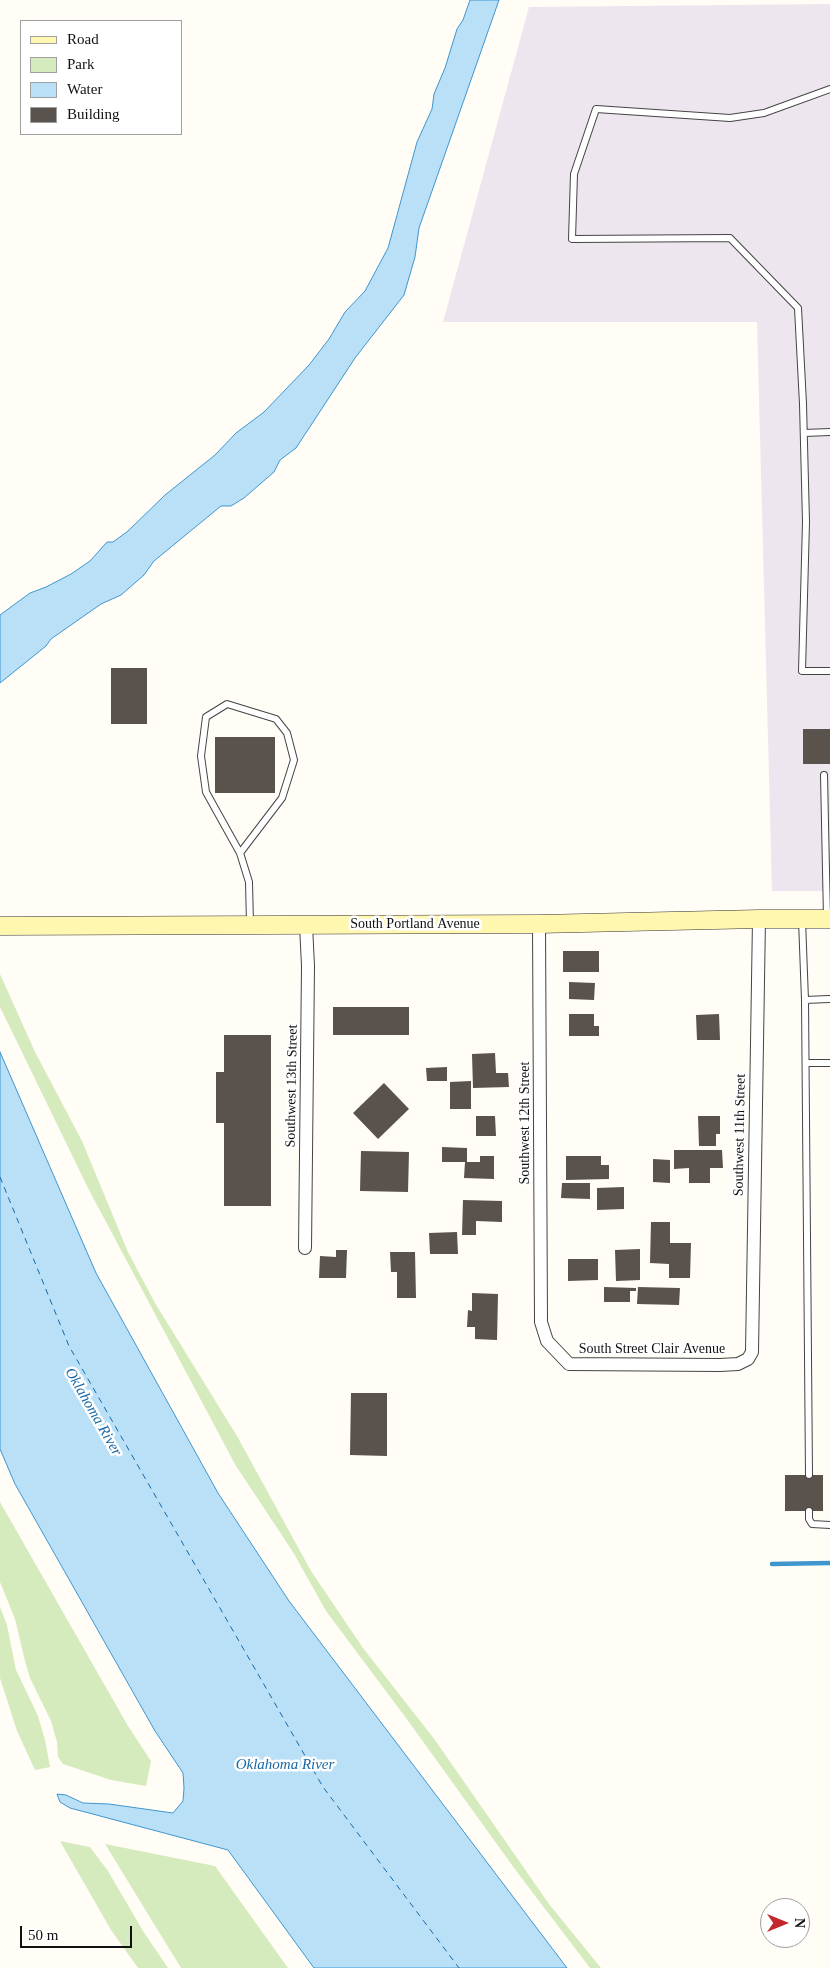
<!DOCTYPE html>
<html>
<head>
<meta charset="utf-8">
<style>
  body { margin:0 }
  #map { position:relative; width:830px; height:1968px; overflow:hidden; background:#fffdf5; font-family:"Times New Roman",serif }
  canvas { display:block }
  .legend { position:absolute; left:20px; top:20px; width:162px; height:115px; box-sizing:border-box; background:#fff; border:1px solid #a0a0a0; margin:0; padding:6px 9px; list-style:none; font-size:15px; color:#111 }
  .legend li { display:flex; align-items:center; gap:10px; height:25px }
  .legend b { width:25px; border:1px solid #a0a0a0 }
  .north { position:absolute; left:760px; top:1898px; width:50px; height:50px; box-sizing:border-box; background:#fff; border:1px solid #a0a0a0; border-radius:50%; rotate:90deg; font-size:14px; font-weight:700; line-height:20px; text-align:center; color:#111 }
  .north::after { content:''; display:block; margin:auto; width:18px; height:22px; background:#c4262e; clip-path:polygon(50% 0,100% 100%,50% 72%,0 100%) }
  .scale { position:absolute; left:20px; top:1926px; width:112px; height:22px; box-sizing:border-box; border:2px solid #111; border-top:0; padding-left:6px; font-size:15px; line-height:18px; white-space:nowrap; color:#111; -webkit-text-stroke:4px #fff; paint-order:stroke }
</style>
</head>
<body>
<div id="map">
<canvas width="830" height="1968"></canvas>
<ul class="legend">
<li><b style="height:6px;background:#fff6b0"></b>Road</li>
<li><b style="height:14px;background:#d5ebbd"></b>Park</li>
<li><b style="height:14px;background:#b9e0f7"></b>Water</li>
<li><b style="height:14px;background:#5a524d"></b>Building</li>
</ul>
<div class="north">N</div>
<div class="scale">50 m</div>
</div>
<script>
const g = document.querySelector('canvas').getContext('2d');
g.lineJoin = 'round';
function paint(path, color) { g.fillStyle = color; g.fill(path, 'evenodd'); }
const toPath = rows => new Path2D(rows.map(r => 'M' + r).join(''));
function trace(path, color, width, dash) { g.strokeStyle = color; g.lineWidth = width; g.lineCap = dash ? 'butt' : 'round'; g.setLineDash(dash || []); g.stroke(path); }
function write(font, color, halo, rows, align = 'center') {
  g.font = font + ' "Times New Roman",serif'; g.lineWidth = 5; g.setLineDash([]); g.textBaseline = 'middle'; g.strokeStyle = halo; g.fillStyle = color; for (const [text, x, y, turn = 0] of rows) {
    g.save(); g.translate(x, y); g.rotate((+turn || 0) * Math.PI / 180); g.textAlign = isNaN(turn) ? turn : align; if (halo) g.strokeText(text, 0, 0); g.fillText(text, 0, 0); g.restore();
  }
}
paint(toPath([
  [830,4,830,891,772,891,757,322,443,322,529,7]
]), '#eee6ef');
paint(toPath([
  [0,974,35,1052,82,1141,128,1252,155,1303,237,1436,311,1571,363,1648,435,1740,549,1904,601,1968,590,1968,517,1872,406,1718,326,1611,293,1552,236,1466,89,1190,0,1007],
  [0,1502,128,1726,151,1761,146,1786,111,1780,63,1764,58,1757,57,1742,51,1721,30,1678,25,1661,15,1619,0,1582],
  [0,1607,7,1625,16,1670,38,1716,45,1740,50,1767,35,1770,17,1731,0,1678],
  [60,1841,90,1847,108,1871,143,1931,168,1968,138,1968,111,1930],
  [105,1844,215,1866,288,1968,181,1968]
]), '#d5ebbd');
const water = toPath([
  [470,0,499,0,419,228,415,257,404,295,355,358,296,448,280,460,274,472,244,498,231,506,221,506,154,561,144,575,121,595,101,604,51,639,46,646,0,683,0,615,30,593,46,587,71,574,90,561,107,542,113,542,128,531,165,495,215,455,236,433,264,412,309,365,329,339,345,312,365,291,388,248,417,142,432,109,434,94,445,68,457,29,463,20,470,0],
  [0,1052,96,1273,218,1493,289,1601,567,1968,314,1968,228,1850,70,1808,60,1802,57,1794,66,1795,83,1803,109,1804,173,1813,183,1801,184,1788,183,1773,155,1731,15,1484,0,1449,0,1052]
]);
paint(water, '#b9e0f7');
trace(water, '#3f96cf', 1);
trace(toPath([
  [772,1564,830,1563]
]), '#3f96cf', 4.5);
trace(toPath([
  [0,1177,69,1346,323,1787,459,1968]
]), '#1768a6', 1, [6, 5]);
paint(toPath([
  [111,668,147,668,147,724,111,724],
  [803,729,830,729,830,764,803,764],
  [215,737,275,737,275,793,215,793],
  [563,951,599,951,599,972,563,972],
  [569,982,595,983,594,1000,569,999],
  [333,1007,409,1007,409,1035,333,1035],
  [569,1014,594,1014,594,1026,599,1026,599,1036,569,1036],
  [719,1014,720,1040,697,1040,696,1015],
  [224,1035,271,1035,271,1206,224,1206,224,1123,216,1123,216,1072,224,1072],
  [495,1053,496,1073,508,1073,509,1087,473,1088,472,1054],
  [447,1067,447,1081,427,1081,426,1068],
  [471,1081,471,1109,450,1109,450,1082],
  [384,1083,409,1109,378,1139,353,1113],
  [476,1116,495,1116,496,1136,476,1136],
  [698,1116,720,1116,720,1134,716,1134,716,1146,699,1146],
  [442,1147,467,1148,467,1162,480,1162,480,1156,494,1156,494,1179,464,1178,465,1162,442,1162],
  [674,1150,722,1150,723,1168,710,1168,710,1183,689,1183,689,1168,674,1169],
  [361,1151,409,1152,408,1192,360,1191],
  [566,1156,601,1156,601,1165,609,1165,609,1179,566,1180],
  [653,1159,670,1160,670,1183,653,1182],
  [562,1183,590,1183,590,1199,561,1198],
  [624,1187,624,1209,597,1210,597,1188],
  [463,1200,502,1201,502,1222,476,1221,476,1235,462,1235],
  [651,1222,670,1222,670,1243,691,1243,690,1278,669,1278,669,1264,650,1263],
  [457,1232,458,1254,430,1254,429,1233],
  [640,1249,640,1280,616,1281,615,1250],
  [336,1250,347,1250,346,1278,319,1278,320,1256,336,1257],
  [390,1252,415,1252,416,1298,397,1298,397,1272,391,1272],
  [568,1259,598,1259,598,1280,568,1281],
  [604,1287,636,1288,636,1291,630,1291,630,1302,604,1302],
  [638,1287,680,1288,679,1305,637,1304],
  [472,1293,498,1294,497,1340,475,1339,475,1327,467,1327,468,1310,472,1311],
  [351,1393,387,1393,387,1456,350,1455],
  [785,1475,823,1475,823,1511,785,1511]
]), '#5a524d');
const service = toPath([
  [830,89,764,113,730,118,596,109,574,174,572,239,730,238,798,308,803,404,806,522,802,671,830,671],
  [804,433,830,432],
  [824,775,827,918],
  [240,853,282,798,294,760,287,733,276,719,227,704,206,717,201,756,206,792,240,853,249,882,250,924],
  [802,920,805,1000,809,1475],
  [805,1000,829,999],
  [806,1063,829,1063],
  [809,1511,809,1519,812,1524,830,1525]
]);
const minor = toPath([
  [539,924,541,1322,547,1341,569,1364,720,1365,738,1364,748,1359,752,1352,759,919],
  [305,1248,308,966,306,925]
]);
const secondary = toPath([
  [0,926,539,924,759,919,830,919]
]);
trace(service, '#444', 8);
trace(minor, '#444', 14);
trace(secondary, '#333', 19);
trace(service, '#fff', 6);
trace(minor, '#fff', 12);
trace(secondary, '#fff6b0', 18);
write('14px', '#111', '#fff', [
  ["South Portland Avenue",415,924],
  ["Southwest 13th Street",292,1086,-89],
  ["Southwest 12th Street",525,1123,-90],
  ["Southwest 11th Street",740,1135,-89],
  ["South Street Clair Avenue",652,1349]
]);
write('italic 15px', '#1768a6', '#fff', [
  ["Oklahoma River",93,1412,60],
  ["Oklahoma River",285,1765]
]);
</script>
</body>
</html>
